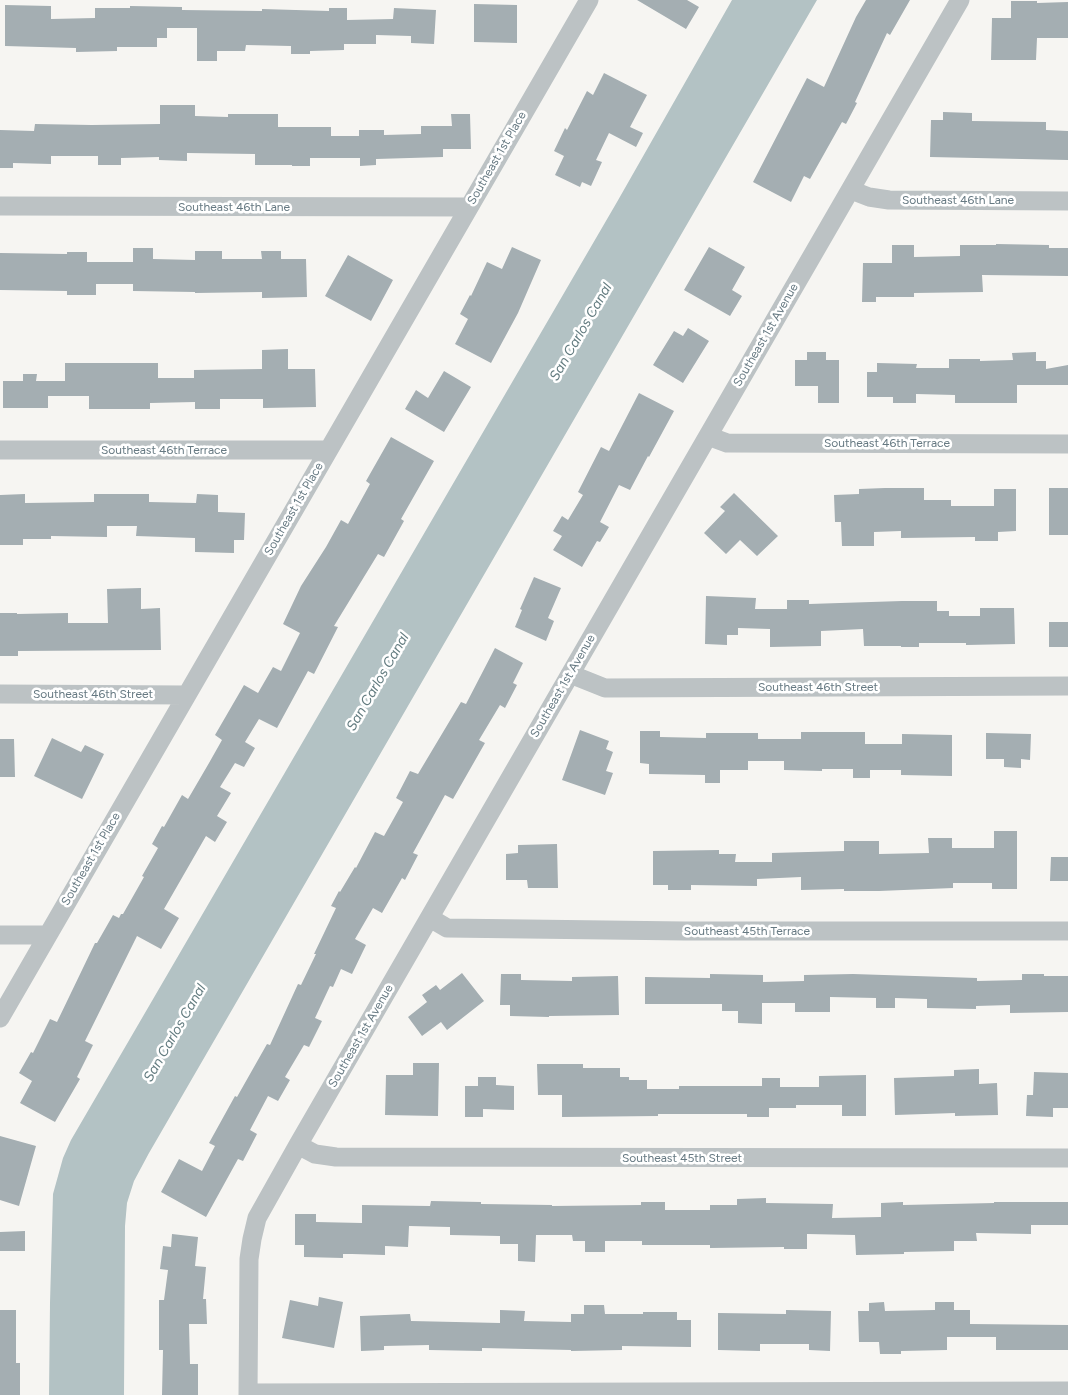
<!DOCTYPE html>
<html>
<head>
<meta charset="utf-8">
<style>
  body { margin:0 }
  canvas { display:block; background:#f6f5f2 }
</style>
</head>
<body>
<canvas width="1068" height="1395"></canvas>
<script>
const g = document.querySelector('canvas').getContext('2d');
g.lineJoin = 'round';
function paint(path, color) { g.fillStyle = color; g.fill(path, 'evenodd'); }
const toPath = rows => new Path2D(rows.map(r => 'M' + r).join(''));
function trace(path, color, width, dash) { g.strokeStyle = color; g.lineWidth = width; g.lineCap = dash ? 'butt' : 'round'; g.setLineDash(dash || []); g.stroke(path); }
function write(font, color, halo, rows, align = 'center') {
  g.font = font + ' Figtree,sans-serif'; g.lineWidth = 5; g.setLineDash([]); g.textBaseline = 'middle'; g.strokeStyle = halo; g.fillStyle = color; for (const [text, x, y, turn = 0] of rows) {
    g.save(); g.translate(x, y); g.rotate((+turn || 0) * Math.PI / 180); g.textAlign = isNaN(turn) ? turn : align; if (halo) g.strokeText(text, 0, 0); g.fillText(text, 0, 0); g.restore();
  }
}
paint(toPath([
  [732,0,817,0,149,1153,134,1181,127,1203,125,1226,124,1395,49,1395,50,1303,53,1194,63,1158,71,1140,617,202]
]), '#b3c2c4');
paint(toPath([
  [637,0,687,0,699,7,686,29],
  [866,0,910,0,890,35,887,33,855,102,857,103,846,124,842,122,810,179,804,176,791,202,753,182,807,78,824,87,856,17],
  [1011,1,1037,1,1037,3,1068,2,1068,38,1037,38,1036,60,991,60,992,18,1011,18],
  [474,4,517,5,517,43,474,42],
  [5,5,51,6,51,19,95,18,95,8,130,8,130,6,182,7,182,10,262,11,262,9,329,11,329,8,347,8,347,20,393,19,394,8,436,10,434,44,411,43,411,36,376,35,376,44,344,44,344,50,310,51,310,54,291,54,291,46,246,45,245,51,217,51,217,61,197,61,197,28,167,28,167,38,157,38,157,47,117,47,117,51,76,52,76,48,5,46],
  [604,73,647,95,630,127,643,133,636,147,609,133,596,160,602,162,591,186,582,182,580,187,555,175,564,156,554,151,565,128,567,130,587,91,593,95],
  [160,105,195,105,195,116,228,117,228,114,278,114,278,127,331,127,331,136,359,136,359,130,384,130,384,135,421,134,421,126,452,126,451,114,470,114,471,149,443,149,443,157,376,159,376,165,360,166,360,158,310,158,310,166,292,166,292,165,255,165,255,154,187,153,187,161,159,160,159,157,121,158,121,165,98,165,98,156,51,156,51,164,13,163,13,168,0,168,0,130,34,131,35,124,92,125,160,124],
  [943,112,972,113,972,121,1046,122,1046,130,1068,131,1068,160,930,157,931,120,943,120],
  [996,244,1049,245,1049,248,1068,248,1068,276,982,275,983,292,914,293,914,297,876,297,876,302,862,302,863,263,892,263,892,245,914,245,914,257,960,256,960,245,996,245],
  [512,247,541,260,518,313,491,363,455,344,468,319,460,314,470,295,471,296,487,262,502,269],
  [709,247,745,267,732,290,742,296,730,316,684,290],
  [133,248,153,248,153,259,195,260,195,251,222,251,222,259,262,259,261,251,281,251,281,259,306,259,307,297,262,298,262,292,195,293,195,292,133,291,133,284,96,284,96,295,67,295,67,291,0,290,0,253,67,254,67,252,87,252,87,262,133,262],
  [348,255,393,280,371,321,325,296],
  [688,328,709,341,683,383,653,365,674,331,683,336],
  [288,349,288,369,315,369,316,407,263,408,263,399,220,399,220,409,195,409,195,402,150,403,150,409,89,409,89,396,48,396,48,408,3,408,3,381,23,381,23,374,37,374,36,381,65,381,65,363,158,363,158,378,194,378,194,370,262,369,262,350],
  [807,352,826,352,826,360,839,360,839,403,818,403,818,386,795,386,795,360,807,360],
  [1036,352,1036,361,1046,361,1046,369,1068,365,1068,385,1017,385,1017,403,955,403,955,395,916,394,916,403,893,403,893,397,867,397,867,372,877,372,877,363,917,364,916,368,949,368,949,359,980,359,980,361,1013,360,1012,353],
  [444,371,471,387,444,432,405,409,416,390,428,398],
  [639,393,674,411,649,457,648,456,630,490,619,485,600,522,609,527,600,542,597,541,582,567,553,550,562,536,553,531,562,516,568,520,583,495,578,492,601,447,609,451],
  [391,437,434,461,401,519,404,521,384,557,378,554,334,626,338,627,314,674,308,671,277,728,259,719,245,742,255,748,244,767,235,763,220,787,231,793,217,816,227,822,215,842,206,836,164,909,179,918,161,949,137,936,85,1041,93,1045,77,1077,80,1079,55,1122,20,1103,32,1081,19,1073,31,1052,33,1053,50,1019,57,1022,95,943,97,943,113,915,119,918,121,914,123,914,144,877,142,876,158,848,152,844,162,826,164,827,182,795,188,799,209,763,222,740,215,735,244,685,258,693,273,667,281,671,300,633,283,624,301,586,326,547,341,520,348,524,370,484,366,481],
  [885,488,924,488,924,500,951,500,951,506,994,506,994,489,1016,489,1016,531,998,532,998,541,975,541,975,537,901,538,901,531,874,532,874,546,842,546,841,522,835,522,834,495,859,494,859,489],
  [1049,488,1068,488,1068,535,1049,535],
  [734,493,778,536,757,556,740,540,726,554,704,533,725,511,720,507],
  [25,494,25,503,94,502,94,494,149,494,149,502,196,503,197,494,218,495,218,512,245,513,244,540,234,540,234,553,195,552,195,538,136,536,137,526,107,526,107,537,51,536,51,539,23,539,23,545,0,545,0,495],
  [534,577,561,588,548,618,554,621,546,641,515,627,522,610,520,609],
  [141,588,141,609,160,608,161,650,18,651,18,656,0,656,0,613,17,613,17,614,68,613,68,623,108,623,107,589],
  [706,596,756,598,755,609,787,609,787,600,809,600,809,604,902,601,937,601,937,611,949,611,949,616,980,616,980,608,1014,608,1015,644,966,645,966,643,919,643,919,647,901,647,901,646,864,646,863,629,821,631,821,646,770,647,770,629,738,628,738,635,727,635,727,645,705,644],
  [1049,622,1068,622,1068,647,1049,647],
  [495,648,523,663,513,683,517,685,505,708,500,705,479,740,485,743,453,799,445,795,413,853,418,855,405,880,402,878,382,913,373,908,355,939,366,945,352,974,341,969,333,987,330,986,315,1018,322,1021,309,1047,304,1045,285,1077,290,1080,278,1101,268,1096,250,1130,257,1134,243,1161,238,1159,206,1217,161,1192,179,1159,202,1171,215,1146,209,1143,235,1096,237,1097,267,1044,270,1045,298,984,301,985,316,954,314,954,336,908,331,906,339,891,340,892,355,867,356,868,375,832,384,836,403,802,396,798,410,771,418,774,461,702,466,704],
  [580,730,609,741,606,749,613,752,606,771,613,773,605,795,562,780],
  [640,731,660,731,660,737,706,738,706,733,758,733,758,739,801,739,801,732,865,732,865,744,902,744,902,734,952,735,952,776,901,775,901,770,870,770,870,778,853,778,853,769,822,769,822,771,784,770,784,761,748,761,748,770,720,770,720,783,705,783,705,775,649,774,649,764,640,763],
  [986,733,1031,734,1030,760,1021,759,1021,768,1004,767,1004,759,986,759],
  [52,738,81,752,85,745,104,754,82,799,34,776],
  [0,739,14,739,15,777,0,777],
  [994,831,1017,831,1017,889,992,889,992,883,953,883,953,888,879,891,844,891,844,889,801,890,801,877,757,879,757,886,691,885,691,890,668,890,668,885,653,885,653,851,719,850,719,854,736,854,735,862,772,862,772,853,844,851,844,841,879,841,879,854,929,853,928,838,952,838,952,848,994,848],
  [557,844,558,888,528,888,527,880,506,880,506,854,518,853,518,845],
  [1051,857,1068,857,1068,881,1050,881],
  [462,973,484,1001,447,1030,441,1022,422,1036,408,1017,427,1002,422,995,436,985,440,990],
  [501,974,521,974,521,980,572,981,572,977,618,976,619,1015,549,1016,549,1017,510,1016,510,1005,500,1005],
  [710,974,763,975,763,982,804,981,804,975,853,974,977,978,977,981,1022,980,1022,974,1044,974,1044,976,1068,976,1068,1012,1010,1013,1010,1005,976,1006,976,1009,927,1008,927,999,895,998,895,1008,876,1008,876,998,830,997,830,1012,795,1012,795,1003,762,1003,762,1024,738,1023,738,1011,722,1011,722,1004,645,1004,645,977,710,978],
  [413,1063,439,1063,438,1116,385,1115,386,1075,413,1075],
  [537,1064,583,1064,583,1068,620,1068,620,1077,629,1077,629,1080,647,1080,647,1089,679,1089,679,1086,762,1086,762,1078,780,1078,780,1087,819,1087,819,1076,866,1075,866,1116,842,1116,842,1105,796,1105,796,1108,769,1108,769,1117,747,1117,747,1114,658,1114,658,1116,562,1117,562,1095,538,1095],
  [979,1069,979,1084,997,1083,998,1115,955,1116,955,1113,895,1115,894,1078,954,1076,954,1070],
  [1034,1072,1068,1073,1068,1108,1053,1108,1053,1117,1026,1116,1027,1095,1033,1095],
  [478,1077,496,1077,496,1085,514,1086,514,1110,483,1109,483,1117,465,1117,465,1086,478,1086],
  [0,1136,36,1146,19,1206,0,1200],
  [766,1198,766,1203,833,1204,832,1218,881,1217,881,1203,903,1202,903,1205,994,1203,994,1202,1068,1202,1068,1225,1031,1225,1031,1234,976,1233,977,1241,954,1241,954,1251,904,1252,904,1254,856,1255,855,1235,807,1234,807,1249,784,1249,784,1247,710,1248,710,1245,642,1245,642,1241,605,1241,605,1252,585,1252,585,1241,573,1241,572,1235,536,1235,535,1262,518,1261,518,1244,500,1244,500,1236,450,1235,450,1227,409,1226,408,1247,385,1246,385,1255,352,1254,343,1254,343,1258,304,1257,304,1245,295,1245,295,1214,316,1214,316,1222,362,1223,362,1205,430,1206,431,1201,481,1202,481,1204,552,1205,552,1206,641,1205,641,1202,665,1202,665,1210,710,1210,710,1205,737,1205,737,1199],
  [25,1231,25,1251,0,1251,0,1232],
  [172,1234,198,1237,195,1266,206,1267,203,1299,206,1299,207,1324,189,1324,190,1364,198,1364,198,1395,162,1395,163,1350,159,1350,159,1300,164,1300,168,1270,160,1269,163,1246,171,1247],
  [319,1297,343,1302,334,1348,282,1338,290,1300,318,1306],
  [884,1302,885,1311,935,1310,935,1302,954,1302,954,1310,970,1310,970,1324,1068,1325,1068,1350,996,1350,996,1337,947,1337,947,1350,901,1351,901,1354,880,1354,879,1342,859,1342,858,1311,869,1311,869,1303],
  [584,1305,604,1305,605,1314,643,1314,643,1312,677,1312,677,1320,691,1320,691,1347,622,1346,622,1350,571,1351,571,1350,482,1348,482,1351,429,1350,429,1345,384,1346,384,1350,361,1351,360,1316,410,1314,411,1321,500,1323,500,1310,525,1311,524,1321,571,1322,571,1314,584,1314],
  [0,1310,16,1310,16,1363,20,1363,20,1395,0,1395],
  [786,1310,831,1311,830,1351,809,1350,809,1344,760,1344,760,1351,718,1350,718,1313,786,1314]
]), '#a4aeb2');
trace(toPath([
  [851,190,869,197,889,200,1068,201],
  [0,206,469,207],
  [708,436,727,443,1068,444],
  [0,450,328,450],
  [570,674,605,688,1068,686],
  [0,694,186,695],
  [430,918,447,928,685,931,1068,931],
  [0,935,48,935],
  [0,1018,589,0],
  [298,1145,315,1154,336,1157,1068,1158],
  [248,1393,1068,1391],
  [248,1395,249,1259,252,1239,257,1218,298,1145,960,0]
]), '#bcc2c4', 19);
write('12px', '#667982', '#fff', [
  ["Southeast 1st Place",497,158,-60],
  ["Southeast 46th Lane",958,200],
  ["Southeast 46th Lane",234,207],
  ["Southeast 1st Avenue",766,335,-60],
  ["Southeast 46th Terrace",887,443],
  ["Southeast 46th Terrace",164,450],
  ["Southeast 1st Place",294,509,-60],
  ["Southeast 1st Avenue",563,686,-60],
  ["Southeast 46th Street",818,687],
  ["Southeast 46th Street",93,694],
  ["Southeast 1st Place",91,859,-60],
  ["Southeast 45th Terrace",747,931],
  ["Southeast 1st Avenue",361,1036,-60],
  ["Southeast 45th Street",682,1158]
]);
write('italic 14px', '#627b7f', '#fff', [
  ["San Carlos Canal",581,332,-60],
  ["San Carlos Canal",378,682,-60],
  ["San Carlos Canal",175,1033,-60]
]);
</script>
</body>
</html>
